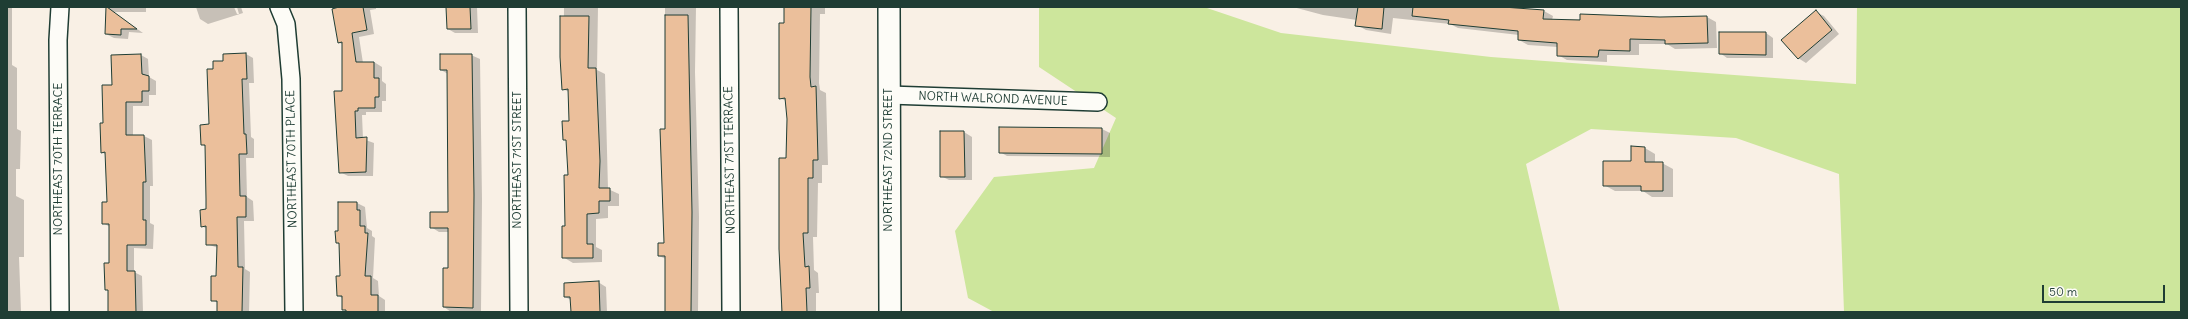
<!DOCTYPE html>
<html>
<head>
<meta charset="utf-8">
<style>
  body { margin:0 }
  #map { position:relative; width:2188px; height:319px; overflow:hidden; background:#f9f0e5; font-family:Delius,sans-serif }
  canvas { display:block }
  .frame { position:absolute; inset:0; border:8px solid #1f3d34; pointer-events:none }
  .scale { position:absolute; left:2042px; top:285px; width:123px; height:18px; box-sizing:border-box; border:2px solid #1f3d34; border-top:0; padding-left:5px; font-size:12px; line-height:14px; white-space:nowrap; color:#1f3d34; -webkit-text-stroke:3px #fdfcf7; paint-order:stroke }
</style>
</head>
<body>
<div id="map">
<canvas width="2188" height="319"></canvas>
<div class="frame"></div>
<div class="scale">50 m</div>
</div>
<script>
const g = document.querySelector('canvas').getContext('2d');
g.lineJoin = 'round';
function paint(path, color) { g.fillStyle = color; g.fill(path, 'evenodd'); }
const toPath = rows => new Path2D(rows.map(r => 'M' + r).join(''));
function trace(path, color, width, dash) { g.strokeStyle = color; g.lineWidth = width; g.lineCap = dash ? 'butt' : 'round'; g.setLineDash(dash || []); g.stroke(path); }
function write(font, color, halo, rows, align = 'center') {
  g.font = font + ' Delius,sans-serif'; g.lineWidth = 4; g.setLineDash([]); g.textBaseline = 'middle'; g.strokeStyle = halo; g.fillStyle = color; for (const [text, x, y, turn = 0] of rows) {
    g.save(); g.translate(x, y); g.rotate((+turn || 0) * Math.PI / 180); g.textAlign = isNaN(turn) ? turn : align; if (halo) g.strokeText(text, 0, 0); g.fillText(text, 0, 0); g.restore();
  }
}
paint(toPath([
  [1039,7,1204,7,1281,33,1491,57,1856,84,1857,7,2181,7,2181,312,1844,312,1839,174,1736,138,1591,129,1526,164,1560,312,994,312,968,298,955,231,994,177,1094,168,1116,118,1039,67]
]), '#cde69c');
paint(toPath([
  [7,7,12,7,12,65,17,68,17,129,21,131,20,169,16,169,16,196,24,200,24,257,19,257,21,312,7,312],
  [107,7,146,7,146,12,113,12,143,33,129,32,128,39,114,38,106,34],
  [196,7,234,7,237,14,239,14,237,7,241,7,243,13,208,24,200,19],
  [336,7,376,7,376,9,370,10,374,34,359,37,363,63,374,62,382,67,382,81,386,84,386,101,382,101,382,112,366,112,366,115,362,115,363,139,374,143,373,176,348,176,340,172,335,92,343,92,343,45,339,42],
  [447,7,477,7,478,33,455,33,448,29],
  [564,7,598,7,597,70,605,74,608,189,619,194,619,206,608,206,608,218,596,219,596,247,602,250,602,262,573,263,563,257,569,176,567,141,564,139,570,122,569,92,563,89],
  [665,7,696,7,695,72,699,217,698,312,667,312,666,259,659,256,665,244],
  [785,7,825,7,825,14,820,14,819,83,820,90,826,93,828,165,822,165,822,183,818,183,817,237,813,237,814,270,818,273,819,293,816,293,816,312,781,312,781,305,783,305,788,119,786,101,780,98],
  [1293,7,1496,7,1544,11,1553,16,1552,20,1707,17,1716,22,1717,48,1675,49,1667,44,1639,44,1639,55,1607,55,1607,62,1567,60,1558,55,1558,47,1528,45,1519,40,1519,35,1458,28,1450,24,1393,18,1391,34,1366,30,1357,25,1357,20,1323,15],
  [1816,12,1824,16,1839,34,1806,63,1798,58],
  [1766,33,1773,38,1773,58,1727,58,1720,53],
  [246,54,253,58,254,83,249,83,251,137,254,139,254,158,246,158,247,197,253,201,254,221,244,221,245,269,250,272,249,312,218,312,218,303,212,300,217,277,218,248,207,244,207,229,202,226,207,210,206,147,202,144,210,125,214,70,225,62],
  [141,55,148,59,149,77,156,81,156,95,149,95,149,106,133,106,133,136,144,136,152,140,153,186,150,186,150,223,154,225,153,249,134,248,134,272,142,276,143,312,109,312,109,291,106,289,110,264,110,227,103,223,108,203,106,155,102,152,104,124,113,86],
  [471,55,480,59,482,200,481,312,451,312,444,307,449,269,449,232,439,232,431,227,449,213,448,74,441,70],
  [1000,128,1102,129,1110,133,1110,157,1007,156,1000,152],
  [941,132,964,132,972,137,972,180,949,180,941,176],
  [1645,148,1655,154,1655,163,1662,163,1673,169,1673,197,1652,197,1643,191,1615,191,1604,185,1632,162],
  [339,203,357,203,365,207,367,228,372,231,372,236,375,238,373,278,378,281,379,296,385,300,385,312,347,312,343,309,343,299,338,295,341,277,340,245,337,243,339,232],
  [598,282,606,287,607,312,572,312,571,300,565,297]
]), '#0003');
const building = toPath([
  [106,7,107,7,137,29,121,29,121,35,105,34,106,7],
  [339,7,363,7,367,30,352,33,356,62,374,62,374,78,379,78,379,97,375,97,375,108,358,108,358,111,355,111,356,138,367,137,366,172,339,173,334,91,342,91,342,42,338,43,332,9,339,7],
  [446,7,470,7,471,29,447,29,446,7],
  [784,7,811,7,810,77,811,87,816,86,818,160,813,160,813,178,808,178,808,233,803,233,805,267,809,266,810,288,806,288,807,312,782,312,779,249,779,158,786,158,787,119,785,98,779,99,779,23,784,23,784,7],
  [1358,7,1384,7,1382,29,1355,26,1358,7],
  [1413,7,1503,7,1544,10,1543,19,1580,20,1580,14,1660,17,1707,16,1708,43,1665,44,1665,40,1630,39,1630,51,1599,50,1598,57,1557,56,1557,43,1518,40,1518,31,1448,24,1449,20,1412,16,1413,7],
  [1816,10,1832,30,1798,59,1781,40,1816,10],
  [665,15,688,15,692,212,691,312,665,312,665,256,658,256,658,243,664,243,660,129,665,129,665,15],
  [560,16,589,16,588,68,596,68,600,161,599,188,610,188,610,201,599,201,599,213,587,214,587,244,593,244,593,258,562,258,562,226,565,226,564,175,568,175,566,140,563,140,562,121,569,121,568,89,562,90,560,57,560,16],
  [1719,32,1766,32,1766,55,1719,54,1719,32],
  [246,53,247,79,242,79,244,134,246,134,247,154,239,154,240,196,246,196,246,217,237,217,238,267,243,267,242,312,217,312,217,301,211,301,211,276,216,276,217,245,206,245,206,226,201,227,200,210,206,209,206,199,205,145,201,145,200,125,209,124,207,69,213,69,213,61,223,61,223,54,246,53],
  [141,54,142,74,149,76,149,91,142,91,142,102,126,102,126,135,144,135,146,182,143,182,143,220,146,220,146,245,127,245,127,271,135,271,136,312,108,312,108,290,105,290,104,263,109,263,109,224,102,224,102,202,107,202,105,152,101,153,100,123,103,123,102,85,112,85,111,55,141,54],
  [440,54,472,54,474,195,473,308,443,307,443,268,448,268,448,228,430,228,430,212,448,212,447,70,440,70,440,54],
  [999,127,1102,128,1102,154,999,153,999,127],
  [940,131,964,131,965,177,940,177,940,131],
  [1631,146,1645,147,1645,162,1663,162,1663,191,1641,191,1641,186,1603,186,1603,161,1631,161,1631,146],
  [338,202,357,202,357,210,360,210,360,226,365,226,365,233,368,233,365,276,371,276,371,295,378,295,378,312,346,312,346,310,342,310,342,296,337,296,336,276,340,276,339,243,336,243,335,231,338,231,338,202],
  [599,281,600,312,571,312,570,297,564,297,564,283,599,281]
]);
paint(building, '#ebbf9b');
trace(building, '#1f3d34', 1);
const minor = toPath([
  [279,7,286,24,291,79,294,312],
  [517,7,519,312],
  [729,7,731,312],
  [889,95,1098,102],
  [60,312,58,40,60,7]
]);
const major = toPath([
  [889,7,890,312]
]);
trace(minor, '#1f3d34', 20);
trace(major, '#1f3d34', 24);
trace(minor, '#fdfcf7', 17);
trace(major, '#fdfcf7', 21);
write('12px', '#1f3d34', '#fdfcf7', [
  ["NORTH WALROND AVENUE",993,99,2],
  ["NORTHEAST 70TH TERRACE",59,159,-90],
  ["NORTHEAST 70TH PLACE",292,159,-91],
  ["NORTHEAST 71ST STREET",518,160,-90],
  ["NORTHEAST 71ST TERRACE",730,160,-91],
  ["NORTHEAST 72ND STREET",889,160,-90]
]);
</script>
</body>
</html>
